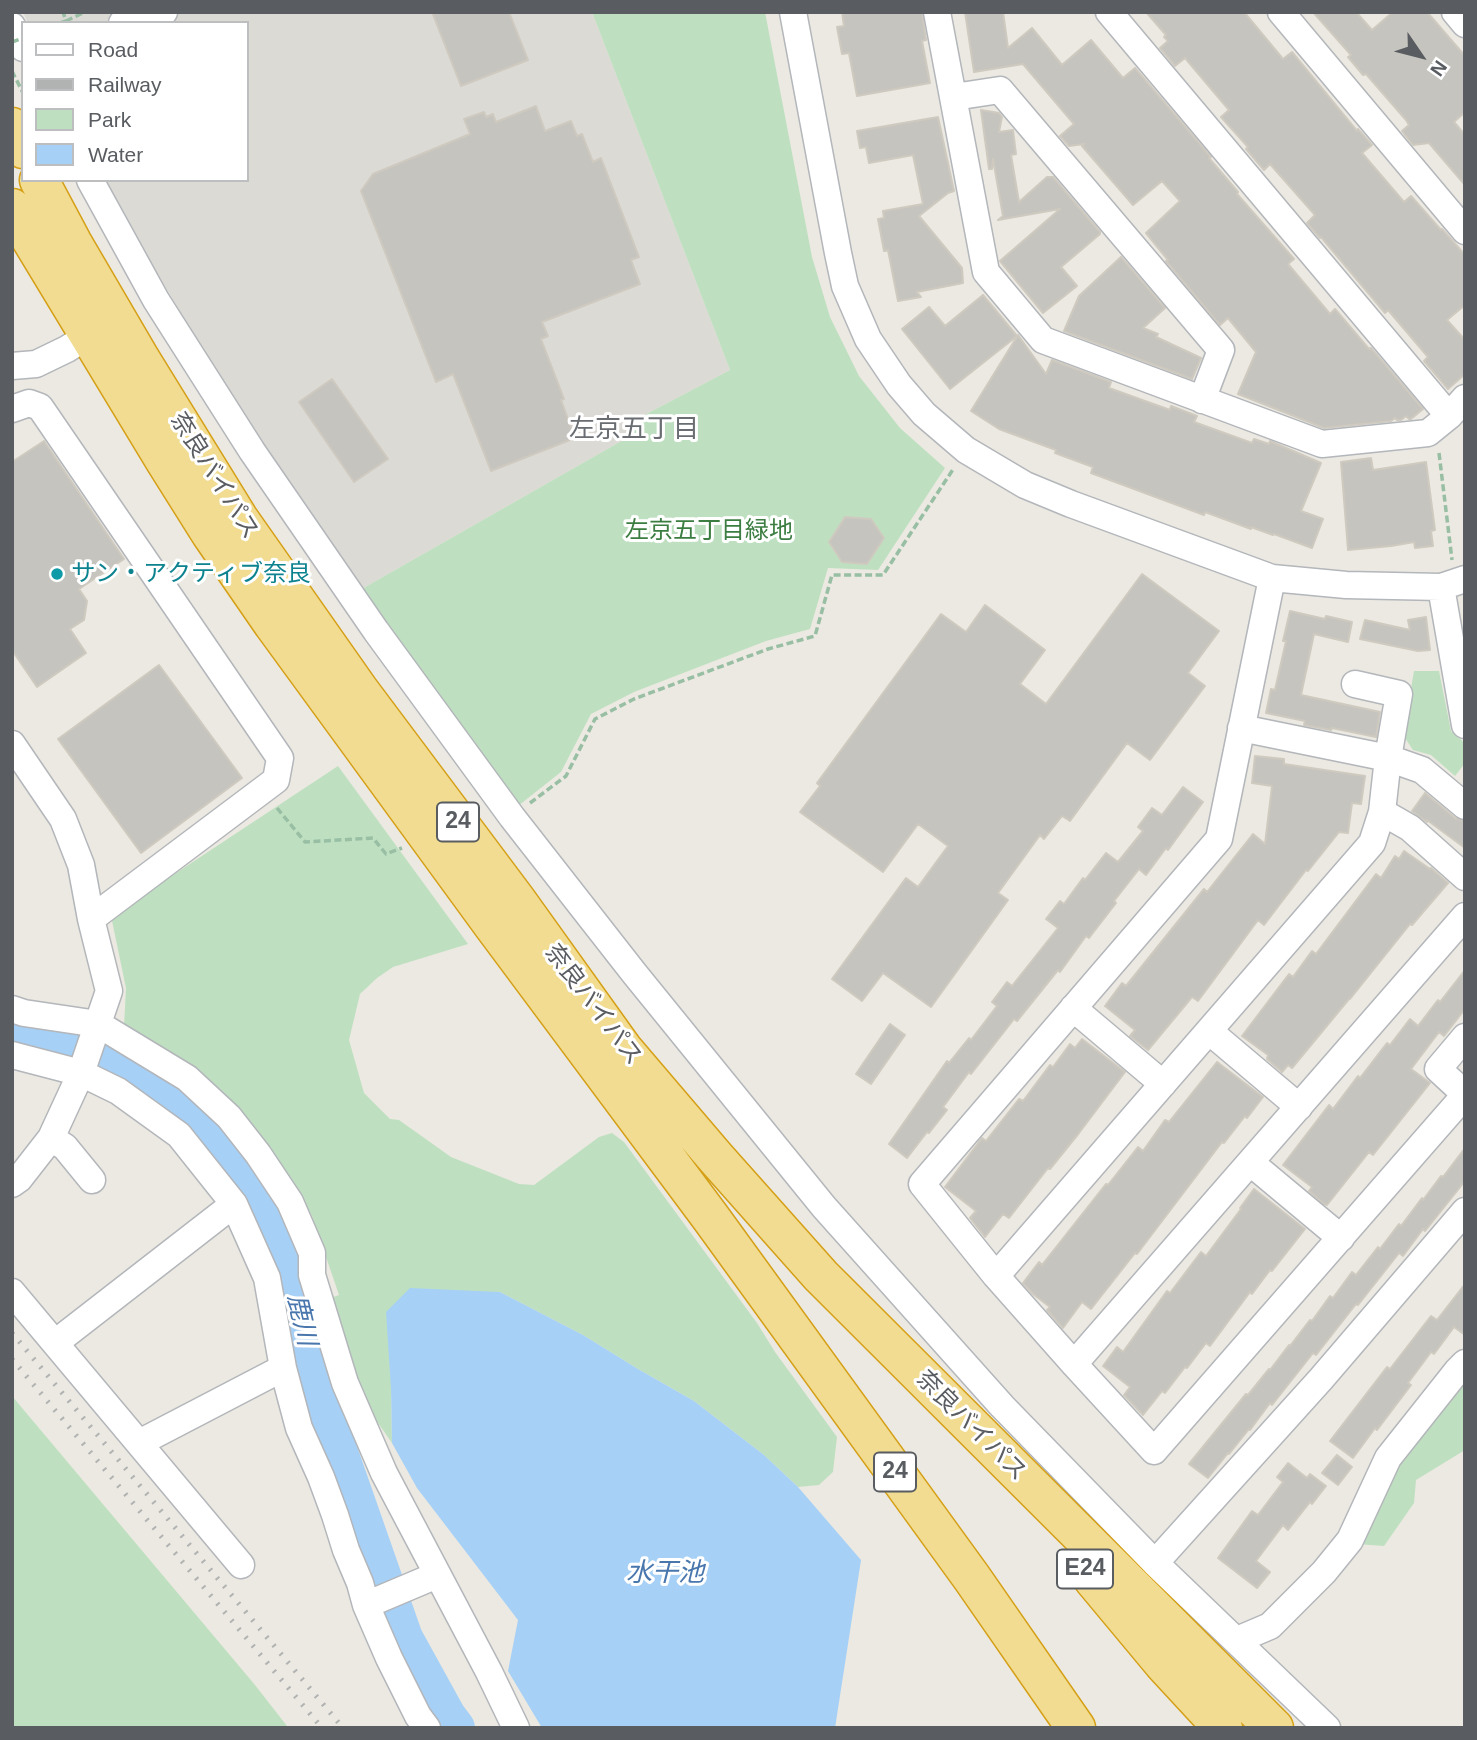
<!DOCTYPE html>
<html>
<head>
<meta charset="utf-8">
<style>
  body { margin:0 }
  #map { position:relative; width:1477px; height:1740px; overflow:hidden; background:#ebe9e1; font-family:Arial,sans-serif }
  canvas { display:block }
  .frame { position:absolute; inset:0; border:14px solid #595c60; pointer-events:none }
  .legend { position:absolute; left:21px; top:21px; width:228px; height:161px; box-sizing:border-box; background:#fff; border:2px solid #bdbebf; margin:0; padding:9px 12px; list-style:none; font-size:21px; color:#595c60 }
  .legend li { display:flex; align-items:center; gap:14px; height:35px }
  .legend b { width:35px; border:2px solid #bdbebf }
  .north { position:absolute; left:1386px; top:21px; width:70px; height:70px; -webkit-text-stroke:5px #fff; paint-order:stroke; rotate:125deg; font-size:19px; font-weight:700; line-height:28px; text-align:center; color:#595c60 }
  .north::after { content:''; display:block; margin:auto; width:24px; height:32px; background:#595c60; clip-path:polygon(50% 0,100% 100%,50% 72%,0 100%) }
</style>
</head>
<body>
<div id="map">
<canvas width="1477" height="1740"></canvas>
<div class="frame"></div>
<ul class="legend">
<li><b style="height:9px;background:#fff"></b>Road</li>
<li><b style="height:9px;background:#b1b2b2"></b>Railway</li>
<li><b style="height:19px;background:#bfe0c0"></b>Park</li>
<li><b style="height:19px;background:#a6d0f6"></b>Water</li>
</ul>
<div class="north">N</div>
</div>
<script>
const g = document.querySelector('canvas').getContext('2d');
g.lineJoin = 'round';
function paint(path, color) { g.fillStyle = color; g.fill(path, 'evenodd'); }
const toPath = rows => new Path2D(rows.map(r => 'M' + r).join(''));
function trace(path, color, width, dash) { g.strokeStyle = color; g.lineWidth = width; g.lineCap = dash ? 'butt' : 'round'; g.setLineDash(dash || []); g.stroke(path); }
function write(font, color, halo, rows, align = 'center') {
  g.font = font + ' Arial,"Noto Sans JP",sans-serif'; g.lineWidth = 6; g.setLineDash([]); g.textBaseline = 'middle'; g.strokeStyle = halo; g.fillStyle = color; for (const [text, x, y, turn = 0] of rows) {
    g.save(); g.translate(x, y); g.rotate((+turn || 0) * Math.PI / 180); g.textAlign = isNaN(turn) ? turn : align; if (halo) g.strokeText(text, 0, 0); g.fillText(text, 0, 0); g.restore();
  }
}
paint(toPath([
  [23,12,592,12,730,370,635,420,632,435,360,590,208,359,122,213,105,180,247,180,247,23,28,23]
]), '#dcdad5');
paint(toPath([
  [592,12,765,12,812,257,830,317,859,376,900,428,945,468,878,570,828,568,810,629,766,641,634,692,591,714,561,772,518,806,360,590,632,435,635,420,730,370],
  [1414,671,1439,671,1451,731,1465,743,1465,763,1455,776,1431,755,1413,750,1403,735],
  [338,766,468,944,393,967,377,978,360,994,349,1040,364,1093,390,1119,399,1120,451,1157,519,1184,534,1185,599,1137,612,1133,624,1142,757,1323,775,1352,837,1437,833,1472,819,1485,798,1487,764,1455,694,1401,638,1369,583,1335,500,1292,391,1389,392,1443,360,1397,328,1299,339,1295,312,1216,293,1184,267,1147,264,1140,242,1114,180,1061,151,1041,124,1026,126,988,111,916],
  [1465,1373,1465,1450,1416,1480,1414,1503,1384,1546,1357,1544,1396,1466],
  [12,1396,255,1685,287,1726,287,1728,12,1728]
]), '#bfe0c0');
paint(toPath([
  [410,1288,500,1292,583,1335,638,1369,694,1401,764,1455,798,1487,861,1560,835,1728,542,1728,508,1671,518,1620,417,1488,392,1443,391,1389,386,1312]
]), '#a6d0f6');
trace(toPath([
  [12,1029,74,1044,114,1059,193,1114,232,1161,264,1210,287,1260,301,1330,327,1418,404,1638,447,1716,456,1728]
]), '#a6d0f6', 38);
const building = toPath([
  [432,12,509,12,528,60,461,86,432,12],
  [842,12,922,12,926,40,922,41,930,83,857,96,849,53,842,54,837,27,844,26,842,12],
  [965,12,1003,12,1008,48,1032,28,1062,65,1091,40,1123,78,1135,68,1211,157,1209,158,1238,192,1237,194,1294,259,1288,264,1330,314,1335,309,1369,349,1371,348,1423,409,1411,419,1409,419,1406,416,1401,420,1397,420,1395,418,1391,421,1324,428,1238,394,1256,352,1228,318,1220,325,1166,261,1168,260,1146,233,1180,201,1162,181,1133,205,1082,146,1084,144,1069,146,1060,136,1074,124,1023,64,974,72,965,12],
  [1146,12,1244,12,1283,59,1292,52,1357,131,1358,129,1372,145,1362,153,1404,202,1411,196,1441,230,1442,229,1465,255,1465,305,1447,320,1465,340,1465,374,1448,389,1424,361,1428,357,1388,310,1385,313,1321,237,1320,238,1307,223,1315,215,1270,164,1264,170,1246,149,1248,147,1221,117,1229,110,1185,58,1175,66,1160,48,1168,41,1164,37,1166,35,1146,12],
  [1313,12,1356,12,1372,30,1393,12,1427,12,1465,56,1465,112,1454,122,1465,135,1465,185,1429,143,1413,145,1402,131,1409,125,1406,120,1366,74,1363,75,1348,57,1351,55,1313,12],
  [536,106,545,131,571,121,577,136,582,134,593,162,601,158,639,257,631,260,640,284,542,322,548,336,541,339,564,399,561,400,575,438,491,471,453,374,436,382,361,191,373,174,470,134,464,119,484,112,486,117,493,114,496,122,536,106],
  [981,110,999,113,1002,117,999,132,1013,130,1016,154,1011,155,1019,202,1047,177,1053,177,1100,232,1100,234,1061,267,1077,286,1043,313,1000,261,1060,209,998,220,1003,216,993,159,992,169,989,169,981,110],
  [938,117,954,191,948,193,919,216,962,268,963,283,917,292,921,297,898,301,888,250,884,251,878,219,884,218,883,211,923,204,913,155,869,163,866,147,860,148,857,131,938,117],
  [1121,257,1165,308,1143,328,1158,334,1156,337,1201,358,1192,379,1064,331,1079,296,1121,257],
  [983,295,1017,336,950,389,902,329,929,307,945,326,983,295],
  [1018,335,1046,374,1052,360,1111,382,1109,388,1170,410,1171,406,1197,416,1194,422,1252,443,1254,439,1269,444,1270,441,1321,463,1301,511,1323,519,1312,548,1274,534,1273,535,1251,527,1251,529,1205,512,1204,515,1091,473,1093,467,1055,453,1056,450,999,429,971,411,1018,335],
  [332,379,388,459,354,482,299,402,332,379],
  [44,441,124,559,79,589,87,601,84,620,70,629,86,653,37,687,12,650,12,462,44,441],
  [1371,458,1373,470,1426,462,1435,530,1431,531,1433,546,1415,548,1414,542,1391,546,1348,550,1341,462,1371,458],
  [845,517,871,519,884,538,867,564,842,562,829,542,845,517],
  [1142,574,1219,631,1188,673,1205,686,1150,760,1127,743,1070,821,1062,816,1044,839,1040,835,998,893,1008,900,931,1007,883,973,862,1001,832,979,906,878,918,887,948,846,918,824,883,872,800,812,820,786,817,783,941,614,966,632,985,605,1045,650,1020,684,1046,704,1142,574],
  [1290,611,1325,619,1326,616,1352,622,1348,642,1314,634,1301,695,1380,712,1376,737,1332,728,1331,730,1304,725,1305,721,1266,713,1271,689,1275,690,1286,641,1283,641,1290,611],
  [1426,617,1430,650,1418,651,1360,639,1365,620,1410,630,1408,620,1426,617],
  [159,665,242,778,141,853,58,739,159,665],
  [1255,756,1284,759,1284,764,1365,776,1361,804,1352,803,1348,833,1339,832,1308,871,1306,870,1264,925,1258,920,1198,1001,1192,997,1148,1050,1130,1036,1135,1030,1105,1006,1122,983,1126,986,1204,889,1207,892,1253,834,1265,844,1272,786,1252,783,1255,756],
  [1183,787,1203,802,1168,850,1166,848,1146,875,1139,869,1114,901,1116,903,1089,938,1086,936,1060,972,1058,970,1017,1021,1014,1019,971,1074,969,1072,943,1107,947,1110,929,1133,927,1132,907,1158,889,1144,947,1061,949,1063,969,1038,971,1040,997,1006,992,1002,1007,982,1012,986,1058,928,1046,919,1060,901,1064,904,1083,878,1085,880,1106,853,1118,862,1143,831,1138,827,1152,808,1162,815,1183,787],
  [1425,793,1455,818,1465,821,1465,848,1427,820,1427,822,1412,811,1425,793],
  [1404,851,1430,869,1431,868,1448,883,1412,925,1410,924,1350,999,1349,999,1292,1068,1288,1065,1282,1072,1267,1059,1268,1055,1242,1036,1289,974,1293,977,1312,951,1316,954,1376,874,1381,878,1395,856,1399,859,1404,851],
  [1465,970,1465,1009,1444,1036,1439,1032,1411,1069,1430,1083,1373,1155,1369,1152,1327,1205,1324,1204,1309,1191,1312,1187,1283,1165,1329,1105,1333,1109,1358,1076,1360,1078,1387,1043,1390,1045,1410,1019,1418,1026,1438,1000,1440,1002,1465,970],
  [890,1024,905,1035,871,1084,856,1074,890,1024],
  [1082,1039,1125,1072,1079,1133,1050,1169,1048,1168,1009,1218,1003,1214,985,1237,970,1218,976,1211,945,1187,982,1138,986,1141,1019,1099,1023,1101,1050,1065,1053,1067,1070,1044,1075,1048,1082,1039],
  [1217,1062,1263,1097,1247,1118,1245,1116,1224,1143,1222,1142,1137,1254,1135,1253,1091,1309,1082,1302,1063,1328,1047,1310,1050,1307,1033,1294,1023,1283,1039,1262,1042,1265,1106,1184,1108,1185,1138,1147,1143,1151,1165,1120,1169,1122,1217,1062],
  [1465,1148,1465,1181,1425,1231,1423,1229,1403,1256,1399,1253,1358,1305,1356,1304,1316,1355,1313,1353,1272,1405,1270,1403,1250,1430,1249,1429,1229,1454,1228,1453,1208,1478,1189,1464,1246,1394,1248,1395,1269,1369,1270,1370,1289,1345,1290,1346,1310,1320,1312,1321,1330,1296,1333,1298,1352,1272,1356,1275,1378,1247,1380,1249,1399,1224,1401,1226,1422,1198,1423,1200,1441,1176,1443,1177,1465,1148],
  [1254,1189,1305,1229,1272,1271,1270,1270,1252,1294,1250,1292,1210,1346,1206,1343,1187,1368,1185,1367,1165,1393,1162,1391,1143,1415,1124,1395,1130,1387,1103,1366,1117,1347,1123,1352,1167,1291,1170,1293,1201,1252,1206,1256,1241,1209,1240,1208,1254,1189],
  [1465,1284,1465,1335,1454,1327,1434,1354,1431,1352,1408,1383,1411,1385,1377,1430,1375,1428,1353,1458,1330,1441,1387,1367,1390,1369,1431,1316,1437,1320,1465,1284],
  [1337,1455,1352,1467,1338,1485,1322,1473,1337,1455],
  [1288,1463,1307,1478,1310,1474,1326,1486,1312,1504,1310,1502,1288,1530,1283,1525,1256,1561,1270,1572,1257,1588,1218,1558,1252,1511,1258,1515,1283,1482,1277,1477,1288,1463]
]);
paint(building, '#c6c4be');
trace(building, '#cfcac0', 2);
const minor = toPath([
  [793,12,838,253,845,286,868,339,899,385,924,414,966,450,1025,485,1071,504,1272,578,1346,585,1441,587,1465,579],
  [937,12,986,272,1043,340,1322,444,1428,433,1449,416,1465,398],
  [1109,12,1449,416],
  [1281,12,1465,231],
  [1455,12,1465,24],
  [122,23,144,20,164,12],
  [12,26,23,48],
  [954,97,1000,90,1221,350,1202,400],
  [90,180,156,300,252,451,376,631,512,817,634,973,824,1207,1002,1406,1155,1563,1327,1728],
  [12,366,36,364,67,349,89,335],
  [12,409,29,403,40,407,280,758,276,780,91,919],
  [1272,578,1219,839,922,1184,996,1276,1074,1364,1154,1451,1465,1095],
  [1441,587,1465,725],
  [1355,684,1399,694,1388,758,1422,770,1465,806],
  [1241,728,1388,758,1382,812,1410,828,1465,877],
  [12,744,63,819,81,865,91,919,109,991,81,1073,51,1138,19,1179,12,1184],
  [1073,1008,1163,1084],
  [12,1009,24,1013,98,1024,187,1078,229,1117,258,1154,290,1202,312,1253,312,1275,345,1383,384,1473,489,1672,516,1728],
  [1209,1031,1299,1107],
  [1465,1037,1438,1069,1465,1094],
  [12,1055,81,1073,118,1091,179,1135,234,1204,267,1278,283,1368,139,1443],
  [51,1138,65,1147,92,1180],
  [1251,1163,1341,1238],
  [996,1276,1372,843,1382,812],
  [12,1292,241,1565],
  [55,1343,234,1204],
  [1074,1364,1465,916],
  [283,1368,299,1428,321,1477,335,1515,346,1550,360,1583,366,1605,389,1658,418,1716,427,1728],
  [1155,1563,1321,1379,1465,1211],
  [366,1605,437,1575],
  [1237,1640,1270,1626,1324,1572,1350,1540,1388,1458,1457,1371,1465,1363]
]);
const highway = toPath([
  [12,127,23,149],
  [39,180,72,242,141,360,239,519,359,690,517,901,623,1049,716,1158,821,1276,1274,1728],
  [12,208,165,461,211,534,273,624,492,924,711,1218,972,1578,1076,1728],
  [1093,1579,1163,1663,1223,1728]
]);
trace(minor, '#b3b6ba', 29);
trace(highway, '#d59f16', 41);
trace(toPath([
  [66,21,85,12],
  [60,23,66,21,63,12],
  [12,71,23,93],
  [1439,453,1452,560],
  [530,803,566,776,595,719,634,699,768,649,815,636,832,575,883,575,954,468],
  [277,808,305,842,373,838,386,854,402,848]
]), '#98bea4', 3.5, [7, 3.5]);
trace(minor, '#fff', 26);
trace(highway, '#f1dc91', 38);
trace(toPath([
  [12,1333,343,1728],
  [12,1359,322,1728]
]), '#b1b2b2', 5, [2, 9]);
trace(toPath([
  [12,42,23,38]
]), '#98bea4', 3.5, [7, 3.5]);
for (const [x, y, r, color] of [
  [57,574,7,"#0f9aa8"]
]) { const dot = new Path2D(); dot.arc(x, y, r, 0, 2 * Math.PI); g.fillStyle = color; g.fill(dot); trace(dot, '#fff', 2.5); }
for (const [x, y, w] of [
  [458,822,42],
  [895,1472,42],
  [1085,1569,56]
]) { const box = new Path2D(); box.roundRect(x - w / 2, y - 19.5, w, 39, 5); g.fillStyle = '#fff'; g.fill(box); trace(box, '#595c60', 2); }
write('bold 23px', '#595c60', null, [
  ["24",458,822],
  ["24",895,1472],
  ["E24",1085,1569]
]);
write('24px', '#595c60', '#fff', [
  ["奈良バイパス",214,476,58],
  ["奈良バイパス",593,1005,53],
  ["奈良バイパス",971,1426,45]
]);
write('24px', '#3c7d41', '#fff', [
  ["左京五丁目緑地",709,531]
]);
write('24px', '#0d838f', '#fff', [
  ["サン・アクティブ奈良",71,574]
], 'left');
write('26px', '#6a6e72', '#fff', [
  ["左京五丁目",634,430]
]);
write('italic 26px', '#4977ad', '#fff', [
  ["鹿川",301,1320,77],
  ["水干池",665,1574]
]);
</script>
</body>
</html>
